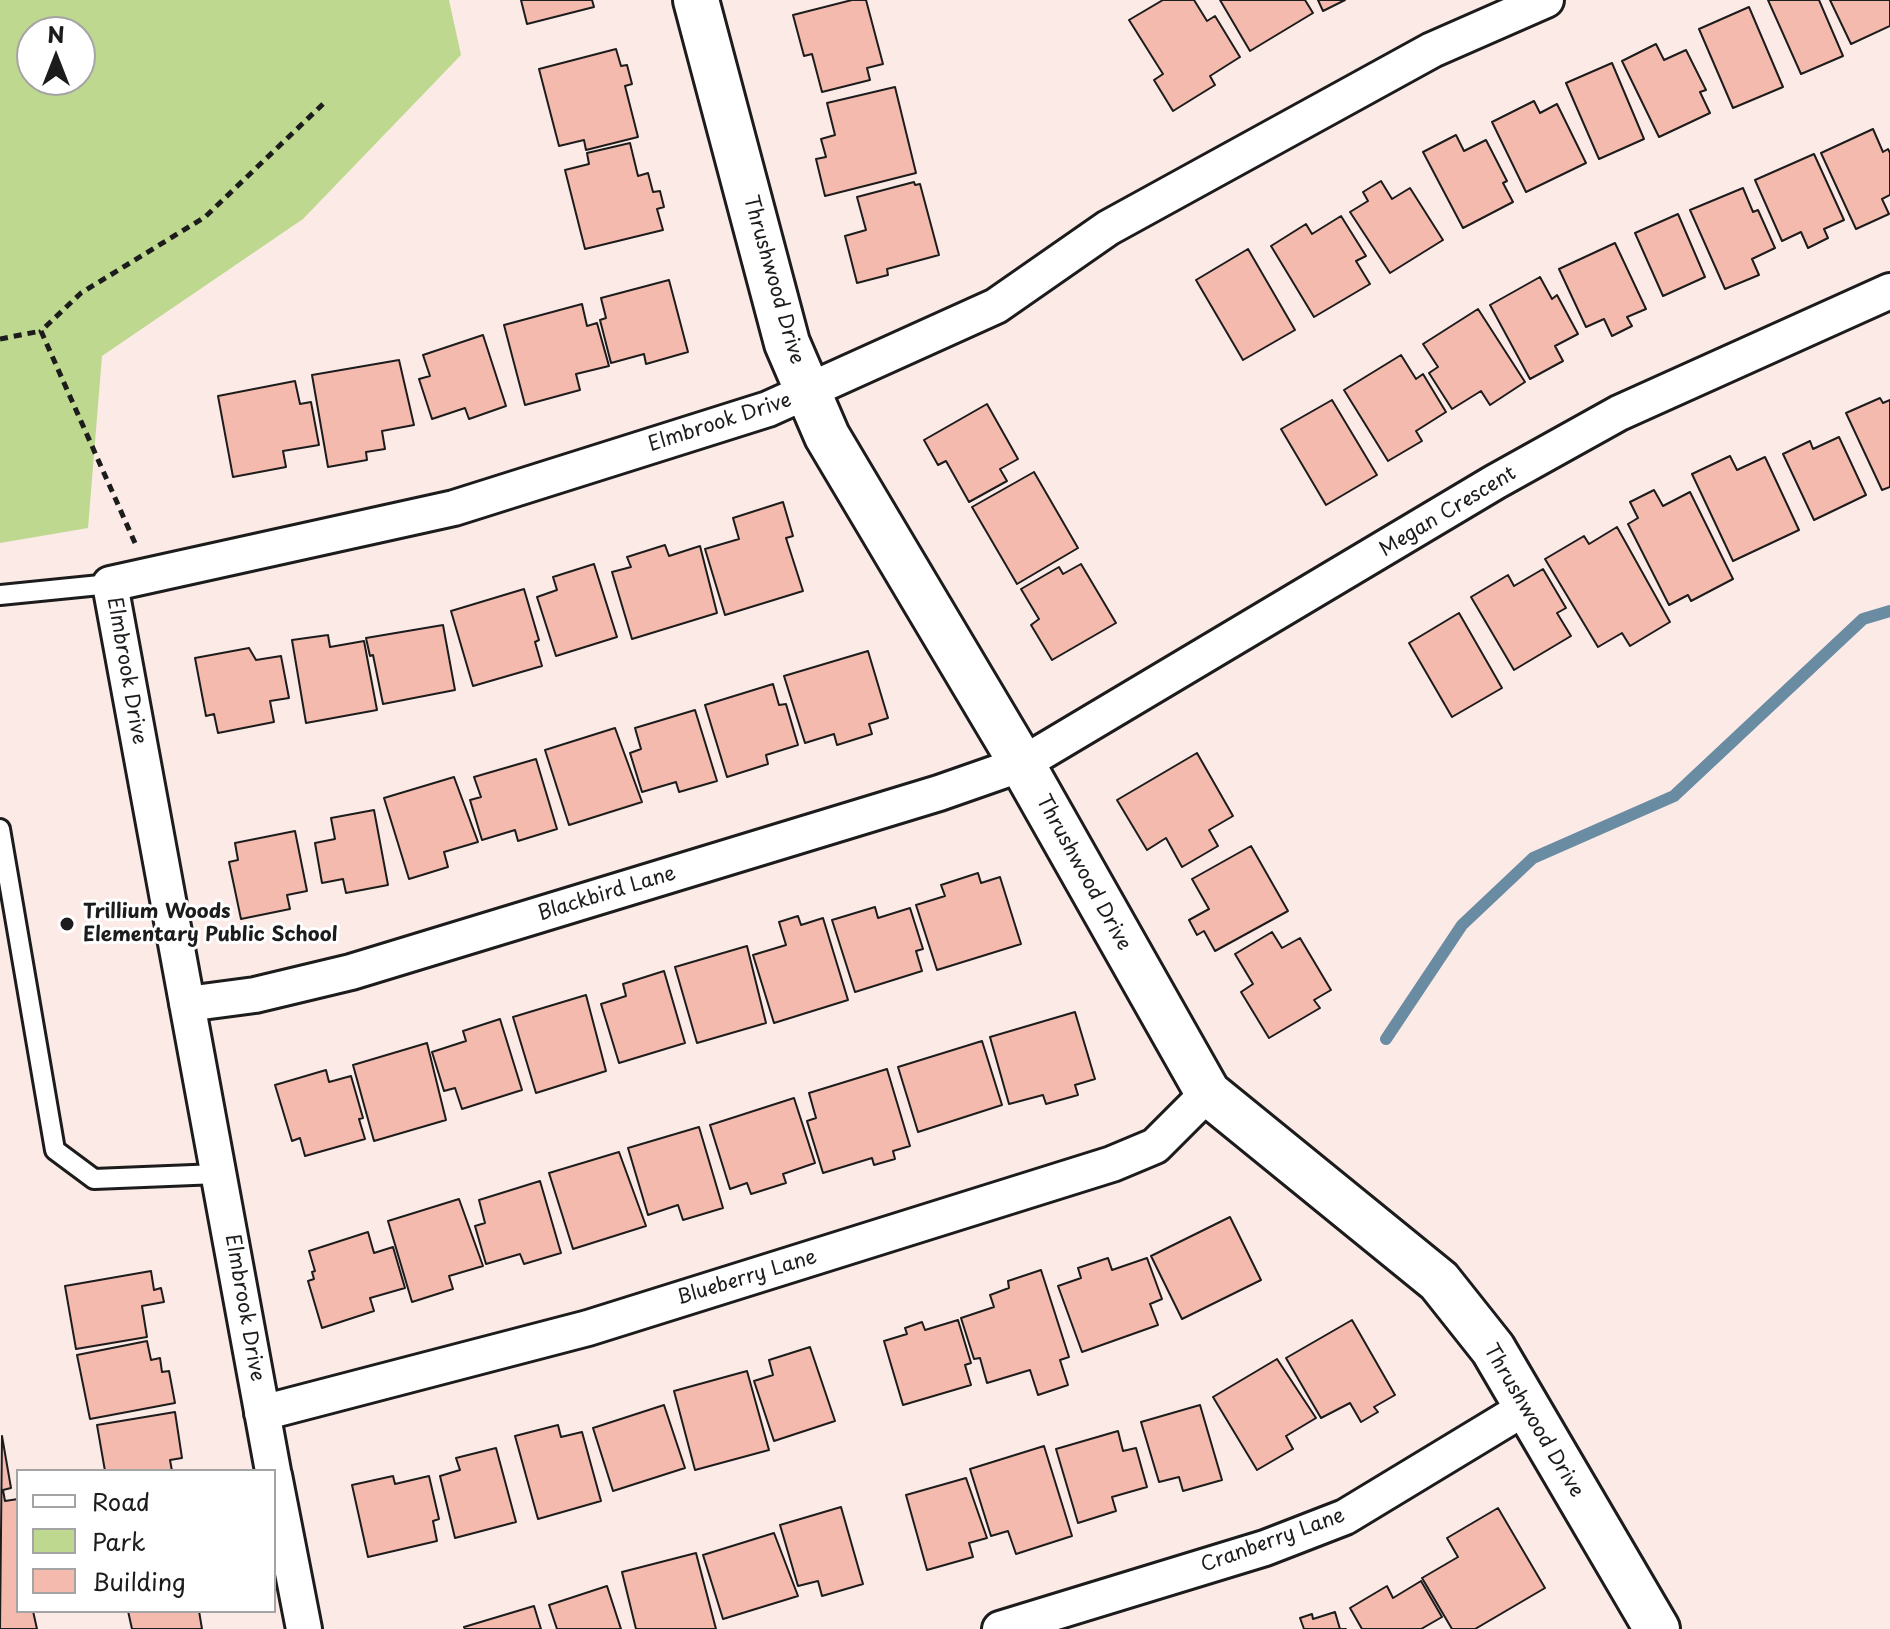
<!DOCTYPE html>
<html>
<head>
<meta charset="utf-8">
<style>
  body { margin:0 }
  #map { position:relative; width:1890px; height:1629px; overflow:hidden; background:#fceae7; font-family:"Playpen Sans",sans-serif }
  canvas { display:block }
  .legend { position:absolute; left:16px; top:1469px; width:260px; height:144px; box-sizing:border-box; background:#fff; border:2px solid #a4a4a4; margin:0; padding:10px 14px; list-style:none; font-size:24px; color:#1c1c1c }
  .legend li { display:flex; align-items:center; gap:16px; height:40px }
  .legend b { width:40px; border:2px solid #a4a4a4 }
  .north { position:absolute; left:16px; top:16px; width:80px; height:80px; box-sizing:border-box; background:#fff; border:2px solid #a4a4a4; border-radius:50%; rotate:0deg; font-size:22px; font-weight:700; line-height:32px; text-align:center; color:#1c1c1c }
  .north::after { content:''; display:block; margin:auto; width:28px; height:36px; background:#1c1c1c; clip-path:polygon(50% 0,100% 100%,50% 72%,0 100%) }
</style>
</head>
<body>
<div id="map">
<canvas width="1890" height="1629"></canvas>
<ul class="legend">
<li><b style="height:10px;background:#fff"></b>Road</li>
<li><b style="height:22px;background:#bed88f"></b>Park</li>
<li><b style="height:22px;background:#f4baae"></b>Building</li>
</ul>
<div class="north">N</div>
</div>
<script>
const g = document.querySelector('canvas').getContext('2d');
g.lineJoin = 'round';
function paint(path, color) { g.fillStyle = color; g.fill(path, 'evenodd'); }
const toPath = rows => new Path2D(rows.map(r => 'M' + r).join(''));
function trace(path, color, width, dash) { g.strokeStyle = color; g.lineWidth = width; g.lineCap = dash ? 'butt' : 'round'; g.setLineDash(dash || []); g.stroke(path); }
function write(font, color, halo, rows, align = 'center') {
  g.font = font + ' "Playpen Sans",sans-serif'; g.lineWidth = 6; g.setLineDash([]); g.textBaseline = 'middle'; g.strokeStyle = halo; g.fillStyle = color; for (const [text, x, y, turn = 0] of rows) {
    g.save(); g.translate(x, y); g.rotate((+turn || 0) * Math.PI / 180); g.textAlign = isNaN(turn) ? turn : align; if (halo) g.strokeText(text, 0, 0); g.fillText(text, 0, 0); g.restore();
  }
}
paint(toPath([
  [0,0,449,0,461,55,303,219,102,356,88,528,0,543],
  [32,32,80,32,80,80,32,80]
]), '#bed88f');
trace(toPath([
  [1386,1039,1462,925,1533,858,1674,796,1863,619,1890,611]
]), '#698ca3', 12);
const building = toPath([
  [521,0,592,0,594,7,527,24,521,0],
  [852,0,866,0,883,64,867,68,870,80,822,92,812,54,804,56,793,15,852,0],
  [1163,0,1194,0,1207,21,1215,16,1240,57,1210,76,1215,85,1173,111,1154,80,1163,74,1129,20,1163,0],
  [1220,0,1305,0,1313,13,1250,51,1220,0],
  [1318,0,1345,0,1323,11,1318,0],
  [1768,0,1819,0,1843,56,1801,74,1768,0],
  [1830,0,1890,0,1890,26,1851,44,1830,0],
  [1749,7,1783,87,1733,108,1699,29,1749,7],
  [1656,44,1664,60,1686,50,1706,90,1700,92,1710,113,1659,137,1622,61,1656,44],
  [616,49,621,66,627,65,632,84,625,86,638,137,586,150,584,140,559,146,539,69,616,49],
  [1612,63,1644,139,1599,159,1566,83,1612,63],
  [895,87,916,173,825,196,816,159,826,157,821,139,835,135,827,103,895,87],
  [1534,101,1540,113,1557,104,1586,163,1526,192,1492,122,1534,101],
  [1873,129,1883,152,1888,149,1890,153,1890,195,1882,199,1889,214,1856,229,1821,153,1873,129],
  [1456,135,1464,151,1486,140,1507,181,1503,183,1513,202,1463,228,1423,152,1456,135],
  [630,143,638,176,648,173,653,192,660,191,664,207,657,209,663,230,585,249,565,170,589,164,587,153,630,143],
  [1814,154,1844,220,1824,229,1828,238,1808,248,1801,232,1782,241,1755,180,1814,154],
  [1381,181,1392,199,1410,188,1443,240,1390,273,1350,212,1368,201,1363,192,1381,181],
  [914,182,915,185,920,184,939,255,887,269,888,275,857,283,845,236,866,230,857,197,914,182],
  [1743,188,1753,212,1758,210,1775,248,1752,259,1759,275,1725,289,1690,210,1743,188],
  [1678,214,1705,277,1663,296,1635,233,1678,214],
  [1341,216,1366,256,1356,261,1370,284,1314,317,1271,246,1306,224,1312,234,1341,216],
  [1615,243,1646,309,1627,317,1632,326,1612,336,1604,319,1586,327,1559,269,1615,243],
  [1248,249,1295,330,1243,360,1196,280,1248,249],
  [1540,277,1552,299,1557,295,1578,334,1555,346,1563,361,1530,379,1490,305,1540,277],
  [669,280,688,352,646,364,644,354,611,363,600,320,606,318,601,298,669,280],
  [582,304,587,326,597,323,609,366,576,374,580,390,525,405,504,325,582,304],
  [1478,309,1525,382,1490,405,1481,391,1452,409,1429,373,1438,367,1423,344,1478,309],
  [483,335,506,406,469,419,465,408,432,419,419,379,430,376,423,355,483,335],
  [1401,355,1416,379,1423,374,1446,412,1416,431,1422,441,1388,461,1344,390,1401,355],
  [399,360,414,425,382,431,385,449,366,452,367,460,328,467,312,375,399,360],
  [295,381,300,404,311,402,319,445,283,451,286,467,233,477,218,396,295,381],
  [1880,398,1883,403,1890,400,1890,487,1882,490,1846,413,1880,398],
  [1332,400,1377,475,1326,505,1281,429,1332,400],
  [987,404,1018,459,1000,469,1007,481,969,502,946,461,938,465,924,440,987,404],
  [1839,437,1866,495,1814,520,1783,454,1810,441,1813,449,1839,437],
  [1730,456,1737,470,1765,457,1799,530,1733,561,1692,474,1730,456],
  [1034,472,1078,548,1017,584,972,507,1034,472],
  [1654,490,1663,506,1690,492,1733,579,1691,601,1688,595,1669,605,1628,524,1638,518,1630,502,1654,490],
  [783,502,793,536,786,538,803,591,725,615,705,549,739,539,733,518,783,502],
  [1617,527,1670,622,1630,646,1622,633,1598,647,1545,559,1584,536,1589,544,1617,527],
  [665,545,669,556,700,546,717,613,632,639,612,572,631,567,627,557,665,545],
  [594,564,617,637,556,656,537,597,557,590,553,577,594,564],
  [1081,564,1116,623,1052,660,1031,625,1039,619,1021,589,1059,567,1063,574,1081,564],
  [1543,569,1566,608,1557,613,1571,636,1514,670,1471,597,1508,575,1514,586,1543,569],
  [524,589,539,640,535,642,542,666,473,686,451,611,524,589],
  [1459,613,1502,688,1452,717,1409,643,1459,613],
  [443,625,455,690,383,704,373,655,370,656,366,638,443,625],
  [328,635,330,647,364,641,377,710,306,723,292,640,328,635],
  [249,648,256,660,281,656,289,698,270,701,274,722,218,733,214,714,206,716,195,658,249,648],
  [868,651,888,718,869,724,872,734,837,745,834,734,805,743,784,676,868,651],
  [773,684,779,705,786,704,798,745,766,755,768,764,727,777,705,705,773,684],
  [695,710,717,781,679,792,676,782,642,792,630,753,641,749,635,728,695,710],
  [615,728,642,802,569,825,545,750,615,728],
  [1197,753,1233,816,1209,830,1218,846,1182,867,1166,838,1147,850,1117,800,1197,753],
  [536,759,557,829,518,841,515,830,482,840,470,800,481,797,474,777,536,759],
  [454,777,478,842,444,852,448,867,409,879,384,798,454,777],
  [374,810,388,885,346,893,343,879,322,883,315,843,335,839,331,818,374,810],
  [295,831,307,891,287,895,290,909,241,919,229,862,238,860,235,843,295,831],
  [1251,846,1288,911,1215,951,1204,931,1197,935,1189,920,1209,909,1192,879,1251,846],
  [978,873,981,883,1000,877,1021,944,937,970,916,905,945,896,941,885,978,873],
  [875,907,878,918,910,908,923,949,916,951,922,971,855,992,832,920,875,907],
  [798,916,801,925,823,918,848,1000,774,1023,753,955,786,945,779,922,798,916],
  [1272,932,1282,948,1300,938,1331,990,1314,1000,1320,1008,1269,1038,1241,992,1253,984,1235,954,1272,932],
  [747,946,766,1023,697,1043,675,967,747,946],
  [664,971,685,1043,619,1063,601,1004,626,996,623,984,664,971],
  [586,995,606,1071,536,1093,513,1017,586,995],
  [1075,1012,1095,1079,1075,1085,1078,1095,1046,1104,1043,1095,1009,1104,990,1037,1075,1012],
  [500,1019,522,1090,462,1109,455,1088,444,1091,432,1052,466,1041,463,1031,500,1019],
  [982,1041,1002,1105,918,1132,898,1067,982,1041],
  [427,1043,446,1120,374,1141,353,1065,427,1043],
  [887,1069,910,1146,893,1151,895,1159,874,1165,872,1158,823,1173,807,1121,816,1118,809,1093,887,1069],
  [326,1070,329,1082,351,1076,363,1118,359,1119,365,1139,305,1156,300,1138,292,1141,275,1085,326,1070],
  [794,1098,815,1163,783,1174,786,1183,751,1194,747,1183,730,1189,710,1125,794,1098],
  [699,1127,723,1208,683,1220,678,1205,648,1215,628,1148,699,1127],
  [619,1152,646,1226,573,1249,549,1173,619,1152],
  [540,1181,561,1253,524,1264,520,1254,486,1264,475,1226,485,1223,479,1200,540,1181],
  [459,1199,483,1266,449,1276,453,1289,412,1302,388,1221,459,1199],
  [1230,1217,1261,1280,1182,1319,1151,1256,1230,1217],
  [368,1232,374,1253,393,1247,405,1288,370,1298,374,1311,322,1328,308,1281,314,1279,312,1272,315,1271,309,1251,368,1232],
  [1108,1258,1112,1270,1147,1258,1162,1299,1150,1304,1158,1325,1082,1352,1058,1286,1081,1278,1078,1268,1108,1258],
  [1041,1270,1069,1357,1060,1360,1068,1385,1038,1395,1030,1370,987,1383,980,1358,974,1359,961,1318,994,1307,990,1295,1009,1288,1008,1281,1041,1270],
  [151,1271,154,1290,161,1288,164,1302,142,1306,147,1337,76,1349,65,1286,151,1271],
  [958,1320,971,1363,965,1365,971,1385,903,1405,884,1341,907,1334,905,1328,922,1322,925,1330,958,1320],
  [1352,1320,1395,1395,1374,1407,1378,1412,1361,1422,1350,1403,1321,1418,1286,1358,1352,1320],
  [147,1341,151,1360,160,1358,162,1372,169,1371,175,1403,90,1419,77,1355,147,1341],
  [810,1347,835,1421,774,1441,754,1381,773,1375,769,1360,810,1347],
  [1277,1359,1316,1418,1286,1436,1293,1449,1257,1470,1213,1397,1277,1359],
  [747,1371,769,1450,695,1470,674,1391,747,1371],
  [664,1405,685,1468,613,1491,593,1428,664,1405],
  [1200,1405,1222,1480,1183,1491,1179,1477,1159,1482,1141,1422,1200,1405],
  [175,1412,182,1458,170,1460,172,1471,105,1471,97,1425,175,1412],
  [558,1425,561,1437,582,1432,601,1501,538,1519,515,1436,558,1425],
  [1118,1431,1123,1451,1136,1448,1147,1487,1112,1497,1116,1511,1078,1523,1056,1449,1118,1431],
  [2,1436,11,1488,3,1490,5,1501,18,1499,18,1611,33,1611,37,1629,0,1629,2,1436],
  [1044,1446,1072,1536,1016,1554,1008,1531,991,1536,970,1469,1044,1446],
  [496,1448,516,1522,455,1538,440,1476,460,1470,456,1458,496,1448],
  [393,1476,395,1484,429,1476,439,1519,433,1521,437,1541,368,1557,352,1485,393,1476],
  [966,1478,987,1538,969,1543,973,1557,927,1570,906,1495,966,1478],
  [841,1507,863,1584,822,1596,818,1581,798,1586,780,1525,841,1507],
  [1498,1508,1545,1588,1475,1629,1452,1629,1422,1578,1458,1557,1447,1538,1498,1508],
  [774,1533,798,1596,723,1619,703,1555,774,1533],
  [696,1553,716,1629,636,1629,622,1572,696,1553],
  [1421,1581,1442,1617,1421,1629,1362,1629,1350,1608,1387,1586,1393,1598,1421,1581],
  [607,1586,621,1629,557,1629,549,1605,607,1586],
  [534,1606,541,1629,465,1629,464,1627,534,1606],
  [128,1611,199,1611,202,1629,132,1629,128,1611],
  [1335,1612,1340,1629,1346,1629,1304,1629,1300,1618,1312,1614,1313,1619,1335,1612]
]);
paint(building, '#f4baae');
trace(building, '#1c1c1c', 2);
const service = toPath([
  [0,595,110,584],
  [0,829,55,1150,94,1179,218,1174]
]);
const minor = toPath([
  [187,1004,255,995,351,972,939,793,1022,764,1495,482,1619,413,1890,291],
  [262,1413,588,1328,1112,1164,1155,1146,1208,1093],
  [273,1471,110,584,454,508,768,409,996,306,1108,228,1432,50,1546,0],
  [274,1475,304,1629],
  [1000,1629,1265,1548,1345,1517,1525,1408]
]);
const tertiary = toPath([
  [696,0,787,343,827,436,1022,764,1208,1093,1439,1281,1493,1349,1657,1629]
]);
trace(service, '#1c1c1c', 24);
trace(minor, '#1c1c1c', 40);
trace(tertiary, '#1c1c1c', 50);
trace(toPath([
  [0,339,41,331],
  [135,543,41,331,81,293,205,217,323,104]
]), '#1c1c1c', 5, [8, 6]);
trace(service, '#fff', 18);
trace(minor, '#fff', 34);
trace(tertiary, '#fff', 44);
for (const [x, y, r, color] of [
  [67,924,8,"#1c1c1c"]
]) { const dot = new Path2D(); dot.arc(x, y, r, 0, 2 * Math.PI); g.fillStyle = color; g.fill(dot); trace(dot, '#fff', 3); }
write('20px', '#1c1c1c', '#fff', [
  ["Thrushwood Drive",773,280,74],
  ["Elmbrook Drive",720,423,-18],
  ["Megan Crescent",1448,512,-31],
  ["Elmbrook Drive",126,671,80],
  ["Thrushwood Drive",1083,873,61],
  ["Blackbird Lane",607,894,-17],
  ["Blueberry Lane",747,1278,-17],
  ["Elmbrook Drive",244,1308,80],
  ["Thrushwood Drive",1533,1421,59],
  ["Cranberry Lane",1273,1541,-20]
]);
write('bold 20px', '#1c1c1c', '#fff', [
  ["Trillium Woods",83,912],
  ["Elementary Public School",83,935]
], 'left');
</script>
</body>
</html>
